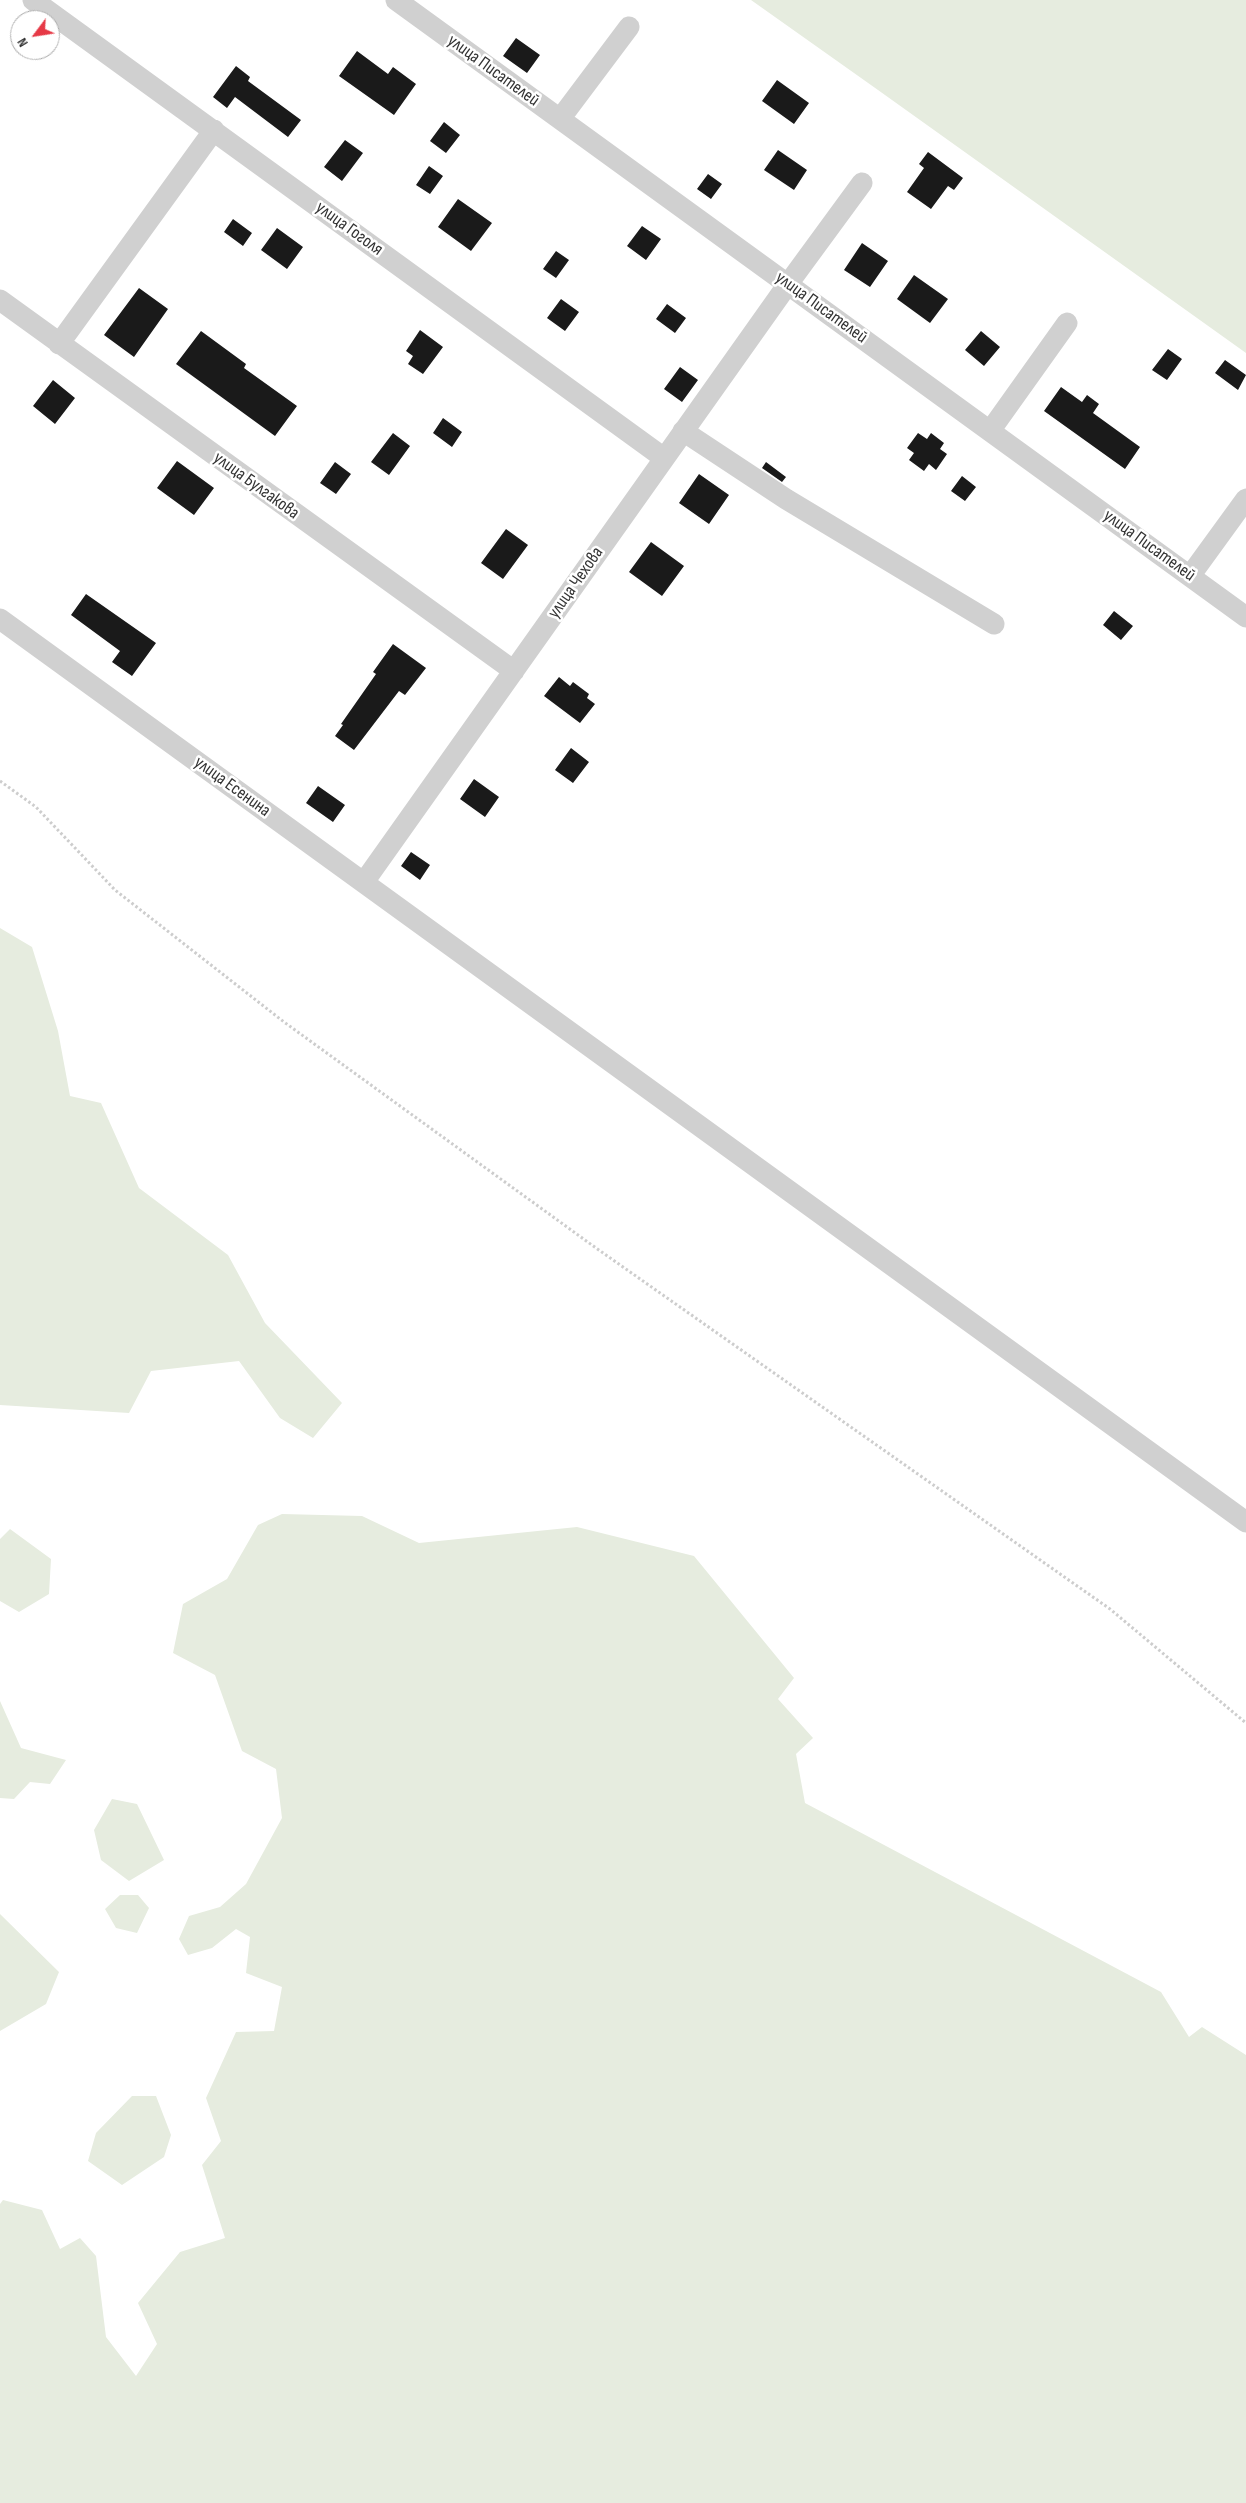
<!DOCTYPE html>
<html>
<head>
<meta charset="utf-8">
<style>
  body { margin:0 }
  #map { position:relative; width:1246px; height:2503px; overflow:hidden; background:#fff; font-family:"Sofia Sans Condensed",sans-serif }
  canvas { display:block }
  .north { position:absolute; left:10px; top:10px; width:50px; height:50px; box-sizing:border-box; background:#fff; border:1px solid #adadad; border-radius:50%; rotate:239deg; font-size:14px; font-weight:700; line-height:20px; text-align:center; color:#333 }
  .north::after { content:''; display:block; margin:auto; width:18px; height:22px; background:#e63946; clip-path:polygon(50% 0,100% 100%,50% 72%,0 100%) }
</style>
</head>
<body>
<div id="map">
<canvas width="1246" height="2503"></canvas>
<div class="north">N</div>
</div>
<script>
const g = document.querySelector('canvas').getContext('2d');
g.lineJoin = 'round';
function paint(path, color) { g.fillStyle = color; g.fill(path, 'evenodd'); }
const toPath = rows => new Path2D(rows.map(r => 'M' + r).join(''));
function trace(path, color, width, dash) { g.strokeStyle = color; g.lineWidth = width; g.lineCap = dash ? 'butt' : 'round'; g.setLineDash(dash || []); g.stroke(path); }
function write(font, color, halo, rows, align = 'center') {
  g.font = font + ' "Sofia Sans Condensed",sans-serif'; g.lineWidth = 5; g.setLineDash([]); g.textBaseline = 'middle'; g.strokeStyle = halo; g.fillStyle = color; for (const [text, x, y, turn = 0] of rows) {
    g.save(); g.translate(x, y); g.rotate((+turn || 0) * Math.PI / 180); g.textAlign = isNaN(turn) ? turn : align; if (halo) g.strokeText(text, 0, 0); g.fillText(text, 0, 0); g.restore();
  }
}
paint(toPath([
  [751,0,1246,0,1246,353,878,90],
  [0,928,32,947,58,1031,70,1096,101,1103,139,1188,228,1255,265,1323,342,1403,313,1438,280,1418,239,1361,151,1371,129,1413,0,1405],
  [282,1514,362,1516,419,1543,577,1527,694,1556,794,1678,778,1699,813,1738,796,1754,805,1803,1161,1992,1189,2037,1202,2027,1246,2055,1246,2503,0,2503,0,2204,3,2200,42,2210,60,2249,80,2238,96,2256,106,2337,136,2376,157,2344,138,2303,180,2252,225,2238,202,2165,221,2141,206,2098,236,2032,274,2031,282,1987,246,1973,250,1937,236,1929,212,1948,188,1955,179,1939,189,1916,220,1907,246,1884,282,1818,276,1769,242,1751,215,1675,173,1653,183,1604,227,1579,258,1525],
  [10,1529,51,1559,49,1594,19,1612,0,1601,0,1539],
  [0,1701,21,1748,66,1760,50,1784,30,1782,14,1799,0,1798],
  [112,1799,137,1804,164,1860,129,1881,101,1860,94,1830],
  [120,1895,138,1895,149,1908,137,1933,116,1928,105,1909],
  [0,1914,59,1972,46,2004,0,2031],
  [132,2096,156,2096,171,2135,164,2157,122,2185,88,2161,96,2133]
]), '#e6ecdf');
paint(toPath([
  [516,38,540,55,527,73,503,56],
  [357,51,388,74,393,67,416,84,394,115,339,76],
  [236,66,250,77,248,81,301,120,288,137,235,97,227,108,213,97],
  [777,80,809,103,794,124,762,101],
  [444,122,460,135,446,153,430,141],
  [345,140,363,153,342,181,324,167],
  [778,150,807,170,794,190,764,170],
  [928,152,963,178,954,190,948,186,931,209,907,192,924,168,919,164],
  [429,166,443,176,430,194,416,185],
  [708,174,722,184,711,199,697,189],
  [458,199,492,223,471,251,438,227],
  [233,219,252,233,243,246,224,232],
  [642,226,661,239,646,260,627,246],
  [277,228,303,247,287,269,261,250],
  [862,243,888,261,870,287,844,270],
  [556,251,569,260,556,278,543,269],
  [914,275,948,299,930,323,897,299],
  [139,288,168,309,134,357,104,335],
  [561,299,579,312,565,331,547,318],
  [667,304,686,318,675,333,656,319],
  [420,330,443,347,423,374,408,364,413,356,406,351],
  [201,331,246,364,244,368,297,406,275,436,176,364],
  [981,331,1000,347,984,366,965,350],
  [1168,349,1182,359,1167,380,1152,370],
  [1225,360,1246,375,1238,390,1215,373],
  [680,367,698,380,682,402,664,389],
  [53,380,75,398,55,424,33,406],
  [1061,387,1082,402,1087,395,1099,404,1093,413,1140,447,1125,469,1044,411],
  [443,418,462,432,452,447,433,433],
  [393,433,410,446,389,475,371,462],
  [918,433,927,439,931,433,944,443,940,449,947,454,936,470,929,464,924,471,909,460,914,453,907,448],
  [177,461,214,488,194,515,157,488],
  [335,462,351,474,336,494,320,483],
  [766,462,786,477,782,482,762,468],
  [699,474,729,495,709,524,679,503],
  [962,476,976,487,965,501,951,491],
  [506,529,528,545,503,579,481,563],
  [651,542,684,566,662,596,629,572],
  [86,594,156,643,132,676,112,662,120,651,71,615],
  [1114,611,1133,626,1121,640,1103,625],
  [393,644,426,668,405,695,399,691,354,750,335,736,343,725,341,724,376,674,373,672],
  [559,677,570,686,573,682,589,694,587,698,595,704,580,723,544,696],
  [571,748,589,762,573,783,555,770],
  [474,779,499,797,485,817,460,799],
  [318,786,345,805,333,822,306,803],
  [411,852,430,865,420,880,401,866]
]), '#1a1a1a');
trace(toPath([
  [0,781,36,807,115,890,284,1022,596,1248,1110,1609,1246,1723]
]), '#cdcdcd', 3, [2.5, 2.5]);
trace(toPath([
  [33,0,664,458],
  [396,0,1246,617],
  [560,119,629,27],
  [0,300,514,671],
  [59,344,214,130],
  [683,431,786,499,994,624],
  [990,431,1067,323],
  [1190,576,1246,499],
  [0,619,1246,1522],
  [364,882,788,284,862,183]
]), '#d0d0d0', 21);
write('18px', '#333', '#fff', [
  ["улица Писателей",493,71,36],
  ["улица Гоголя",349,229,36],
  ["улица Писателей",821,308,36],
  ["улица Булгакова",256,486,36],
  ["улица Писателей",1149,546,36],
  ["улица Чехова",576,583,-55],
  ["улица Есенина",232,787,36]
]);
</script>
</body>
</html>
